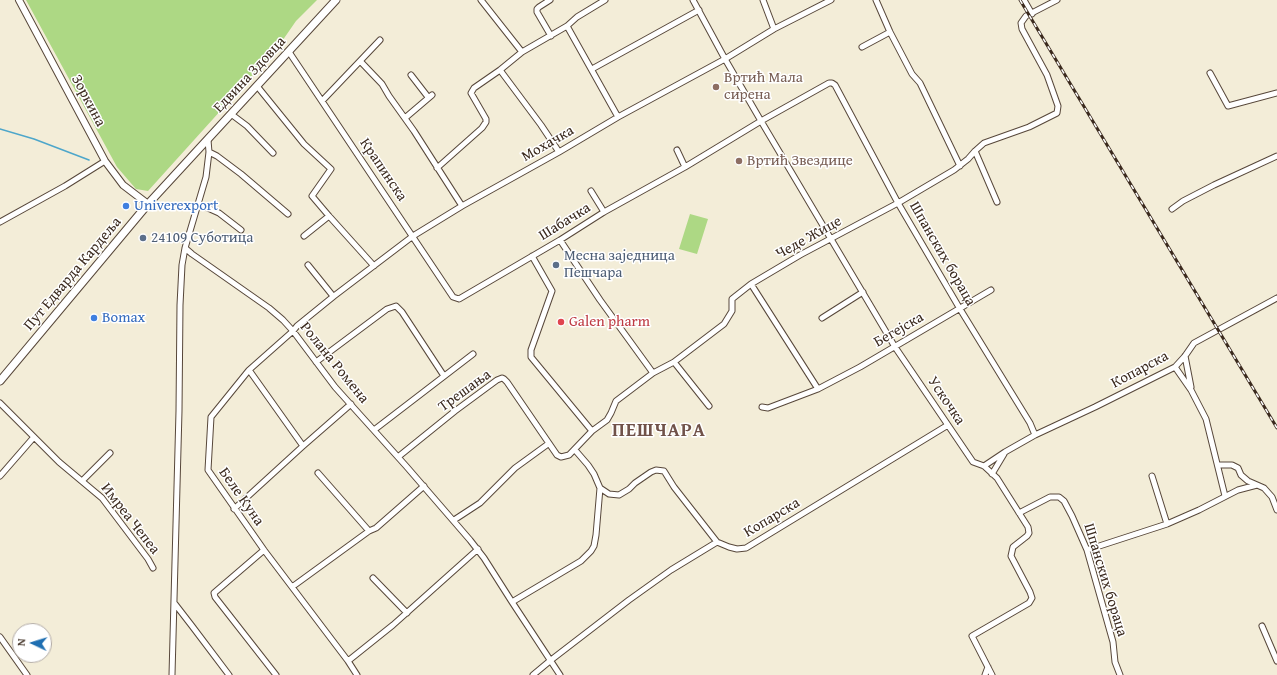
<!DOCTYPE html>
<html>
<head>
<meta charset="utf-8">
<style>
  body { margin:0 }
  #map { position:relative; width:1277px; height:675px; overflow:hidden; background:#f3edd8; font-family:"Gentium Book Plus",serif }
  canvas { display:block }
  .north { position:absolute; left:12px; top:623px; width:40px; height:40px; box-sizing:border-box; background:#fff; border:1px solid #b1aaa5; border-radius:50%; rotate:274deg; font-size:11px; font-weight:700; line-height:16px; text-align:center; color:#3b2a1e }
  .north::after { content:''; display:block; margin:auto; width:14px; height:18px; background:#1f6fb2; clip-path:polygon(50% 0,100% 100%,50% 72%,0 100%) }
</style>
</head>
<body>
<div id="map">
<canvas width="1277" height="675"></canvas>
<div class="north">N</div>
</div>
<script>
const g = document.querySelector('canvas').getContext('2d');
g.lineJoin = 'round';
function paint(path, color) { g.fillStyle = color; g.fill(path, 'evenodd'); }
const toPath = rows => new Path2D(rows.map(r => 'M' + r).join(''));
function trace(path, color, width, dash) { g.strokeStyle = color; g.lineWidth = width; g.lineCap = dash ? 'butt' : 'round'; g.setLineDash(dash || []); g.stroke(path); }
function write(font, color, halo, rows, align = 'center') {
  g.font = font + ' "Gentium Book Plus",serif'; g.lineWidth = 3; g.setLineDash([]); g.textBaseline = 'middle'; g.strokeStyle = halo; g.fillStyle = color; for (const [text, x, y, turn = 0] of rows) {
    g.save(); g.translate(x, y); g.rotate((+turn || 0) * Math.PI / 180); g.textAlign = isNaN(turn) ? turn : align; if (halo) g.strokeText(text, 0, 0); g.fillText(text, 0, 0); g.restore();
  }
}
paint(toPath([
  [26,0,317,0,296,21,278,47,148,191,136,189,117,167],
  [690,214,708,219,697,254,679,249]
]), '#add884');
trace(toPath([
  [0,129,34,139,89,160]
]), '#4da6ca', 1.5);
const minor = toPath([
  [481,0,522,52],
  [550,0,539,7,537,9,537,12,551,36],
  [693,0,725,59,761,121,895,347,973,462,984,466,997,478,1028,527,1029,533,1027,536,1013,547,1011,556,1030,592,1032,598,1029,603,972,636,992,675],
  [763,0,774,29],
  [876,0,890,32,912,74,920,83,960,166],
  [1024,0,1032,14],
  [567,26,618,117],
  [862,47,890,32],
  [289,52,453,297,459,299,560,240,604,212,685,167,761,121,829,83,832,83,835,85,898,203,960,309,1030,423,1035,435],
  [361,62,382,84,389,96,414,131,462,206],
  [592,69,699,10],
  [500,70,541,125,559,152],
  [1210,73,1228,106,1277,93],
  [411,75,428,97],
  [257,86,304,144,331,169,312,196,329,216,374,266],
  [322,101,380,40],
  [231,114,247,126,273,153],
  [405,118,432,95],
  [208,140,209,152,206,177,185,248,192,254,269,308,283,320,293,331,335,387,406,466,470,540,484,558,512,602,560,675],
  [677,150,685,167],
  [975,151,997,202],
  [209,152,217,156,241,174,288,214],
  [437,168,482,128,486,122,486,119,471,93,474,88,500,70,522,52,567,26,577,17,605,0],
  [591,191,604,212],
  [199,204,219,213,241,230],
  [1172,209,1183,201,1214,185,1277,156],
  [0,222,65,186,105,161],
  [304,236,329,216],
  [560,240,600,300,653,373],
  [532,256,552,291,531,350,531,357,592,431],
  [308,265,333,296],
  [751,284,818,389],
  [822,318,863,292],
  [1185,356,1191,387],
  [316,362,387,309,396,306,402,312,444,376],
  [674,362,709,406],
  [1175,367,1191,390,1206,419,1225,496],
  [249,370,303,446],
  [0,403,59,462,102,498,148,559,153,568],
  [762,407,768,408,818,389,860,367,991,290],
  [374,430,473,354],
  [398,457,455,411,497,380,502,378,504,379,507,382,557,455,561,457,569,455,592,431,607,420,611,413,616,401,653,373,674,362,724,324,732,311,732,299,751,284,800,255,898,203,954,170,968,159,975,151,984,143,1029,127,1057,113,1058,106,1047,75,1022,29,1021,23,1026,16,1057,0],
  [1218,465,1232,465,1238,468,1241,475,1248,481,1264,488,1272,497,1277,510],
  [984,466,1005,452,1035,435,1095,407,1175,367,1185,356,1194,343,1277,298],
  [318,473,369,531],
  [992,474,1004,454],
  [0,476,34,437],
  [1152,476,1167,524],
  [82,481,110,453],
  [600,488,609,494,619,495,629,489,635,483,651,472,656,470,664,471,674,487,717,542,729,547,737,549,746,548,948,425],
  [234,509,303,446,351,404],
  [1019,513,1050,497,1059,497,1064,501,1072,516,1087,550,1113,642,1115,662,1120,675],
  [454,520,480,503,515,468,548,444],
  [264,550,214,593,215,597,276,675],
  [1087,550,1167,524,1199,510,1238,490,1257,485],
  [373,578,407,613],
  [292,587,369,531,376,528,424,486],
  [512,602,581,561,591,551,594,546,596,535,600,488,594,474,588,465,575,450],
  [175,604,192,626,229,675],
  [1262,626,1277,661],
  [0,637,27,675],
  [348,661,393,625,478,549],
  [172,675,179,411,180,305,182,265,185,248],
  [357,675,348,661,264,550,208,470,211,417,249,370,293,331,297,326,334,296,413,236,462,206,559,152,618,117,725,59,774,29,831,0],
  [533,675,551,660,629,600,671,570,717,542],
  [985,675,988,667]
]);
const tertiary = toPath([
  [19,0,105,161,123,185,148,204]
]);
const secondary = toPath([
  [0,381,148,204,336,0]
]);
trace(minor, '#57473a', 7);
trace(tertiary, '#57473a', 8);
trace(secondary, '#57473a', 9);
trace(minor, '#fff', 5);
trace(tertiary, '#fff', 6);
trace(secondary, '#fff', 7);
const rail = toPath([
  [1020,0,1277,428]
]);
trace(rail, '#3b2a1e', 3);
trace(rail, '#fff', 1.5, [4.5]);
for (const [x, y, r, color] of [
  [716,87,4,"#8d6e63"],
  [739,161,4,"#8d6e63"],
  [126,206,4,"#3f7fe0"],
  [143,238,4,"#5c6f8a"],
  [556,265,4,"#5c6f8a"],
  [94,318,4,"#3f7fe0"],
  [561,322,4,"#e0444e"]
]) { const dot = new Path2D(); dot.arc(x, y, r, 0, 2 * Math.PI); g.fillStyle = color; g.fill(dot); trace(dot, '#fff', 1.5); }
write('15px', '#3b2a1e', '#fff', [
  ["Едвина Здовца",250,75,-47],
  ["Зоркина",88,101,62],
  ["Мохачка",548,144,-30],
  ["Крапинска",383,170,56],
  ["Шабачка",565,222,-32],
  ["Чеде Жице",809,238,-29],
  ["Шпанских бораца",942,254,60],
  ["Пут Едварда Кардеља",73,274,-50],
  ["Бегејска",899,330,-30],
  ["Ролана Ромена",334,363,51],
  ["Копарска",1140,370,-28],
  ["Трешања",465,391,-36],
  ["Ускочка",946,401,56],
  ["Беле Куна",241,497,55],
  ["Копарска",772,518,-31],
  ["Имреа Чепеа",130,519,52],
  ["Шпанских бораца",1105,580,73]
]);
write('15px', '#785e54', '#fff', [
  ["Вртић Мала",724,78],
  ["сирена",724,95],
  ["Вртић Звездице",747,161]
], 'left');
write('15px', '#366cbe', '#fff', [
  ["Univerexport",134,206],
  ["Bomax",102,318]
], 'left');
write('15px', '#4e5e75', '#fff', [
  ["24109 Суботица",151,238],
  ["Месна заједница",564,256],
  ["Пешчара",564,273]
], 'left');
write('15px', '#be3a42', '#fff', [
  ["Galen pharm",569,322]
], 'left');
g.letterSpacing = '1px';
write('bold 19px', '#705249', '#fff', [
  ["ПЕШЧАРА",659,431]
]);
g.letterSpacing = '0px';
</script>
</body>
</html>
